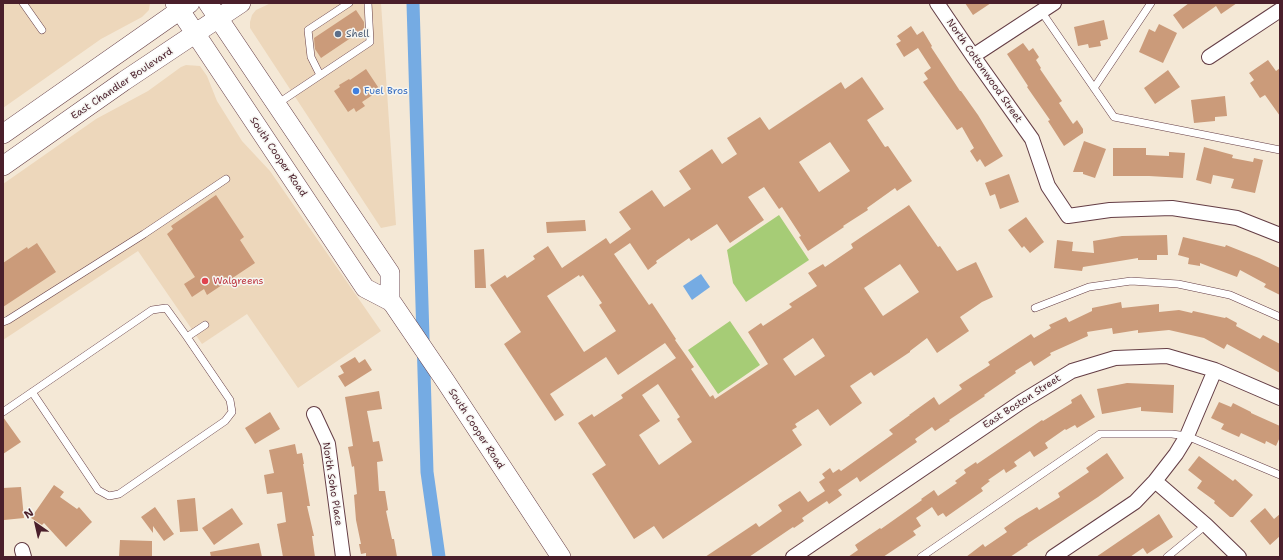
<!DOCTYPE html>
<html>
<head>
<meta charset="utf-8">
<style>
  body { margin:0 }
  #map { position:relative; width:1283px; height:560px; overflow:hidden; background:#f4e8d6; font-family:"Shantell Sans",sans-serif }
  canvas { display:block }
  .frame { position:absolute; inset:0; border:4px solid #4a1f2b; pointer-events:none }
  .north { position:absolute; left:16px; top:504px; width:40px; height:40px; -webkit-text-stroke:3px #f6f6f2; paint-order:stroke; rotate:326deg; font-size:11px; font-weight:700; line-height:16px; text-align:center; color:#4a1f2b }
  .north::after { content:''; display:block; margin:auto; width:14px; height:18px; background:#4a1f2b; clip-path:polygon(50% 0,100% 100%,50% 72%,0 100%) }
</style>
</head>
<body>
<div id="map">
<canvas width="1283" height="560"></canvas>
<div class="frame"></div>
<div class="north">N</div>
</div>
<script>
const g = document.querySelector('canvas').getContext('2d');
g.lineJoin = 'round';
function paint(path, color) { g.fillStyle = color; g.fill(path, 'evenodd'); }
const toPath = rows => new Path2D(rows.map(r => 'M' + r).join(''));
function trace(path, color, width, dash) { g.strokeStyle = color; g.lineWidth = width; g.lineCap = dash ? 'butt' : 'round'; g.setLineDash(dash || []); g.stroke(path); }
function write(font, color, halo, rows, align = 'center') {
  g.font = font + ' "Shantell Sans",sans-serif'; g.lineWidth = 3; g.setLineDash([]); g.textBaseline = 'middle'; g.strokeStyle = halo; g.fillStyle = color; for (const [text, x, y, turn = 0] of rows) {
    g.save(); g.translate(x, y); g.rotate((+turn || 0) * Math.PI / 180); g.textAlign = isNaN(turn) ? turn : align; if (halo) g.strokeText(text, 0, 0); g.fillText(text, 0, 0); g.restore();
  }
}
paint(toPath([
  [3,3,150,3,149,10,142,17,101,39,3,108],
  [271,3,381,3,396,225,381,228,250,28,250,22,252,15,256,10],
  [186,65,200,66,207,76,217,101,242,141,270,171,381,331,298,388,247,314,202,344,138,251,3,340,3,184,96,119,148,91,181,67]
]), '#edd7bb');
paint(toPath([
  [779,215,809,260,746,302,733,283,727,250],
  [730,321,760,365,718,394,688,350]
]), '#a6cc76');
paint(toPath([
  [701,274,710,287,692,300,683,286]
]), '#75abe3');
trace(toPath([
  [413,3,427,472,439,557]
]), '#75abe3', 13);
paint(toPath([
  [965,3,991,3,973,15],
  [1189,3,1237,3,1221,14,1216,6,1183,29,1173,15],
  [356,10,364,22,364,29,321,58,315,49,314,38],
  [1104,20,1108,39,1100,41,1101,46,1089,48,1088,44,1078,46,1074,27],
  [1159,24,1177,33,1163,63,1139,52,1149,29,1155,32],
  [911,26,917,35,923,31,932,46,931,47,960,91,961,91,978,115,1003,156,985,167,980,159,977,162,970,151,974,148,962,127,957,130,923,82,928,79,924,73,931,68,918,48,904,57,896,44,901,41,897,36],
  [1023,43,1029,51,1033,48,1039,57,1036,60,1041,68,1040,69,1062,101,1059,103,1073,124,1077,120,1083,129,1083,133,1064,146,1048,121,1050,120,1027,87,1028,86,1007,54],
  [1268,60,1276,71,1280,68,1280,116,1265,95,1260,98,1250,83,1254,80,1249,73],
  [366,69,380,90,362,102,365,106,356,112,354,108,348,112,334,91,340,87,339,85,349,79,350,80],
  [1168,70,1180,87,1155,104,1144,88],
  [862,77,884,109,867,120,885,147,888,146,912,181,897,191,895,188,867,208,868,210,843,226,844,227,808,251,799,237,801,236,782,207,779,209,764,187,748,197,764,220,730,243,717,224,691,241,689,238,656,261,657,263,648,270,630,243,614,254,649,305,652,303,676,339,675,340,694,367,691,369,710,397,713,395,715,399,768,364,748,332,761,323,763,326,792,307,789,304,817,286,808,273,823,264,825,267,853,248,851,244,909,205,938,247,940,246,957,271,976,262,993,297,982,302,960,317,969,331,937,353,927,338,910,351,910,352,874,376,871,372,850,386,862,403,830,426,818,409,795,424,797,427,792,430,802,445,663,539,654,526,634,539,592,474,606,465,578,423,592,414,594,417,623,398,621,395,676,358,665,343,618,375,606,357,550,394,564,415,555,421,504,344,521,332,490,285,505,275,507,278,535,259,533,256,548,246,562,268,606,238,610,244,631,229,619,212,652,190,664,207,691,189,679,171,712,149,722,164,737,154,727,138,760,117,769,130,841,82,845,89],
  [830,142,850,171,819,192,799,162],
  [900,264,919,292,883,316,864,288],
  [579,275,580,277,583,275,602,303,599,305,616,331,584,352,547,296],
  [813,338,825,356,795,376,783,359],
  [658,384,680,417,677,419,692,442,659,465,639,435,660,421,642,395],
  [1225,96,1227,116,1215,117,1215,121,1194,123,1191,100],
  [1084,141,1106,149,1095,178,1083,174,1083,172,1073,172],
  [1204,147,1233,155,1232,158,1253,162,1254,158,1263,160,1255,193,1231,188,1234,179,1213,175,1211,184,1196,180],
  [1113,148,1146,148,1146,155,1169,156,1169,152,1185,153,1183,178,1149,176,1113,176],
  [1009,174,1019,202,1000,209,995,194,990,196,985,183],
  [216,195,244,237,240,240,255,263,207,295,204,289,192,297,184,284,195,277,167,234,173,229,171,226],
  [1026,217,1044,242,1030,253,1024,246,1022,248,1008,230],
  [585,220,586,231,547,233,546,222],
  [1167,235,1168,255,1157,255,1157,260,1138,260,1138,258,1083,267,1082,271,1054,268,1057,240,1073,242,1072,251,1094,253,1093,241,1122,236],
  [1183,237,1225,247,1226,245,1259,258,1280,268,1280,295,1264,287,1266,284,1240,270,1237,277,1200,263,1200,266,1188,264,1189,258,1178,255],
  [37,243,56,272,3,307,3,263,27,247,28,249],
  [484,249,486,288,475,288,474,250],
  [1121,302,1122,308,1159,304,1159,312,1179,310,1192,313,1193,311,1225,318,1226,317,1237,323,1236,326,1260,339,1263,335,1280,344,1280,373,1227,344,1224,349,1204,338,1169,330,1138,333,1138,330,1113,334,1112,328,1087,332,1088,336,1050,353,1051,355,1034,366,1031,361,1015,371,1016,373,984,395,985,396,949,420,950,421,935,431,932,427,915,439,917,442,860,482,857,477,838,490,842,495,829,504,827,501,802,518,804,521,794,528,793,527,749,557,705,557,756,523,759,527,782,511,778,505,800,491,808,502,825,491,819,482,825,478,822,474,830,468,833,473,839,469,841,471,893,434,889,430,910,415,909,415,934,397,939,405,962,389,959,385,990,365,988,362,1031,334,1034,338,1051,328,1049,325,1066,317,1069,322,1092,311,1092,308],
  [355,357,359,363,365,359,372,370,345,387,338,376,344,373,340,366],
  [1127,383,1174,385,1173,413,1141,411,1141,407,1102,414,1097,389],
  [379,391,382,409,367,411,373,442,379,441,383,461,377,462,379,491,385,491,388,510,386,511,392,539,394,539,397,557,366,557,366,553,361,554,359,544,361,544,356,520,354,495,357,494,354,466,352,467,348,447,353,446,345,397],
  [1081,394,1095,417,1077,428,1075,425,1066,430,1065,429,1045,443,1048,448,1034,457,1030,451,1014,462,1017,466,1006,473,1004,469,988,480,990,481,981,488,983,491,946,517,943,513,938,516,932,507,916,518,921,526,913,531,916,535,883,557,848,557,858,550,855,545,880,528,881,529,922,500,921,499,934,490,938,496,957,483,955,481,966,473,964,470,976,462,977,464,1042,420,1043,421,1072,403,1071,400],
  [1219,402,1231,407,1233,403,1251,412,1251,413,1280,426,1280,437,1276,446,1266,441,1265,444,1241,433,1239,437,1221,429,1224,424,1211,418],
  [270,412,280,429,255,444,245,428],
  [3,417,21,442,3,454],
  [295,444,297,454,302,453,304,464,303,464,310,506,307,506,314,536,312,536,315,557,283,557,277,524,286,522,282,492,267,494,264,475,274,473,269,450],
  [1107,453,1124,478,1098,497,1027,544,1028,545,1010,557,966,557,983,544,985,547,1007,532,1004,528,1017,519,1037,507,1039,510,1060,497,1058,493,1089,472,1086,468],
  [1199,456,1233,481,1235,479,1253,495,1233,517,1230,517,1214,503,1215,501,1197,488,1202,481,1188,470],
  [54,485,64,492,60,497,77,509,79,507,92,522,66,547,44,523,42,525,31,518],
  [21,487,24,518,4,520,3,488],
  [195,498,198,531,180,532,177,500],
  [155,507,174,534,164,541,153,526,153,533,141,517],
  [232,508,243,524,214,545,202,528],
  [1265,508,1274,519,1280,514,1280,536,1270,545,1250,521],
  [1159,514,1173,537,1147,554,1143,548,1130,557,1096,557],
  [120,540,152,541,152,557,119,557],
  [259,543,262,557,211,557,210,552]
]), '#cb9b7a');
const lane = toPath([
  [23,3,42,30],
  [1041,11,1114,117,1280,150],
  [320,75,311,57,308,30,349,3],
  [1094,88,1151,3],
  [277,104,370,42,368,3],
  [1035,308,1089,287,1131,281,1178,284,1230,295,1280,317],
  [3,322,8,320,144,234,226,179],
  [32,392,98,490,109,496,119,494,225,421,232,412,230,400,187,337],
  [3,412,152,310,166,308,187,337,205,325],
  [921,557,1100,434,1172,434,1187,436,1280,475],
  [1167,557,1206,525]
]);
const street = toPath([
  [937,3,973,56,1032,139,1048,186,1068,216,1110,210,1172,208,1237,218,1280,235],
  [973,56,1054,3],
  [1209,57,1280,10],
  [314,414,328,444,343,557],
  [1155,481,1206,525,1239,557],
  [22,550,24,557],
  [793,557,1021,402,1072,371,1115,358,1167,356,1215,370,1280,398],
  [1053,557,1135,502,1155,481,1176,454,1187,436,1215,370]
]);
const secondary = toPath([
  [175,3,365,288,390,301,393,304,446,382,561,557],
  [208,3,390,273,390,301],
  [3,134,190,3],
  [3,166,124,81,241,3]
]);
trace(lane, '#643d45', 8);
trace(street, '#643d45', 16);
trace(secondary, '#643d45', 20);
trace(lane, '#fff', 7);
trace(street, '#fff', 14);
trace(secondary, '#fff', 19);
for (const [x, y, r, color] of [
  [338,34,4,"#5c6f8a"],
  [356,91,4,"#3f7fe0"],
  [205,281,4,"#e0444e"]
]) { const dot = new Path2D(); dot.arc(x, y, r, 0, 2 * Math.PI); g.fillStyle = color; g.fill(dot); trace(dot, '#f6f6f2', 1.5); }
write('10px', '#4e5e75', '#f6f6f2', [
  ["Shell",346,34]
], 'left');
write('10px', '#4a1f2b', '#f6f6f2', [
  ["North Cottonwood Street",984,71,55],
  ["East Chandler Boulevard",122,84,-34],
  ["South Cooper Road",278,157,56],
  ["East Boston Street",1022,402,-33],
  ["South Cooper Road",476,429,57],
  ["North Soho Place",332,484,81]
]);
write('10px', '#366cbe', '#f6f6f2', [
  ["Fuel Bros",364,91]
], 'left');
write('10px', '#be3a42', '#f6f6f2', [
  ["Walgreens",213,281]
], 'left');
</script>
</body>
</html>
